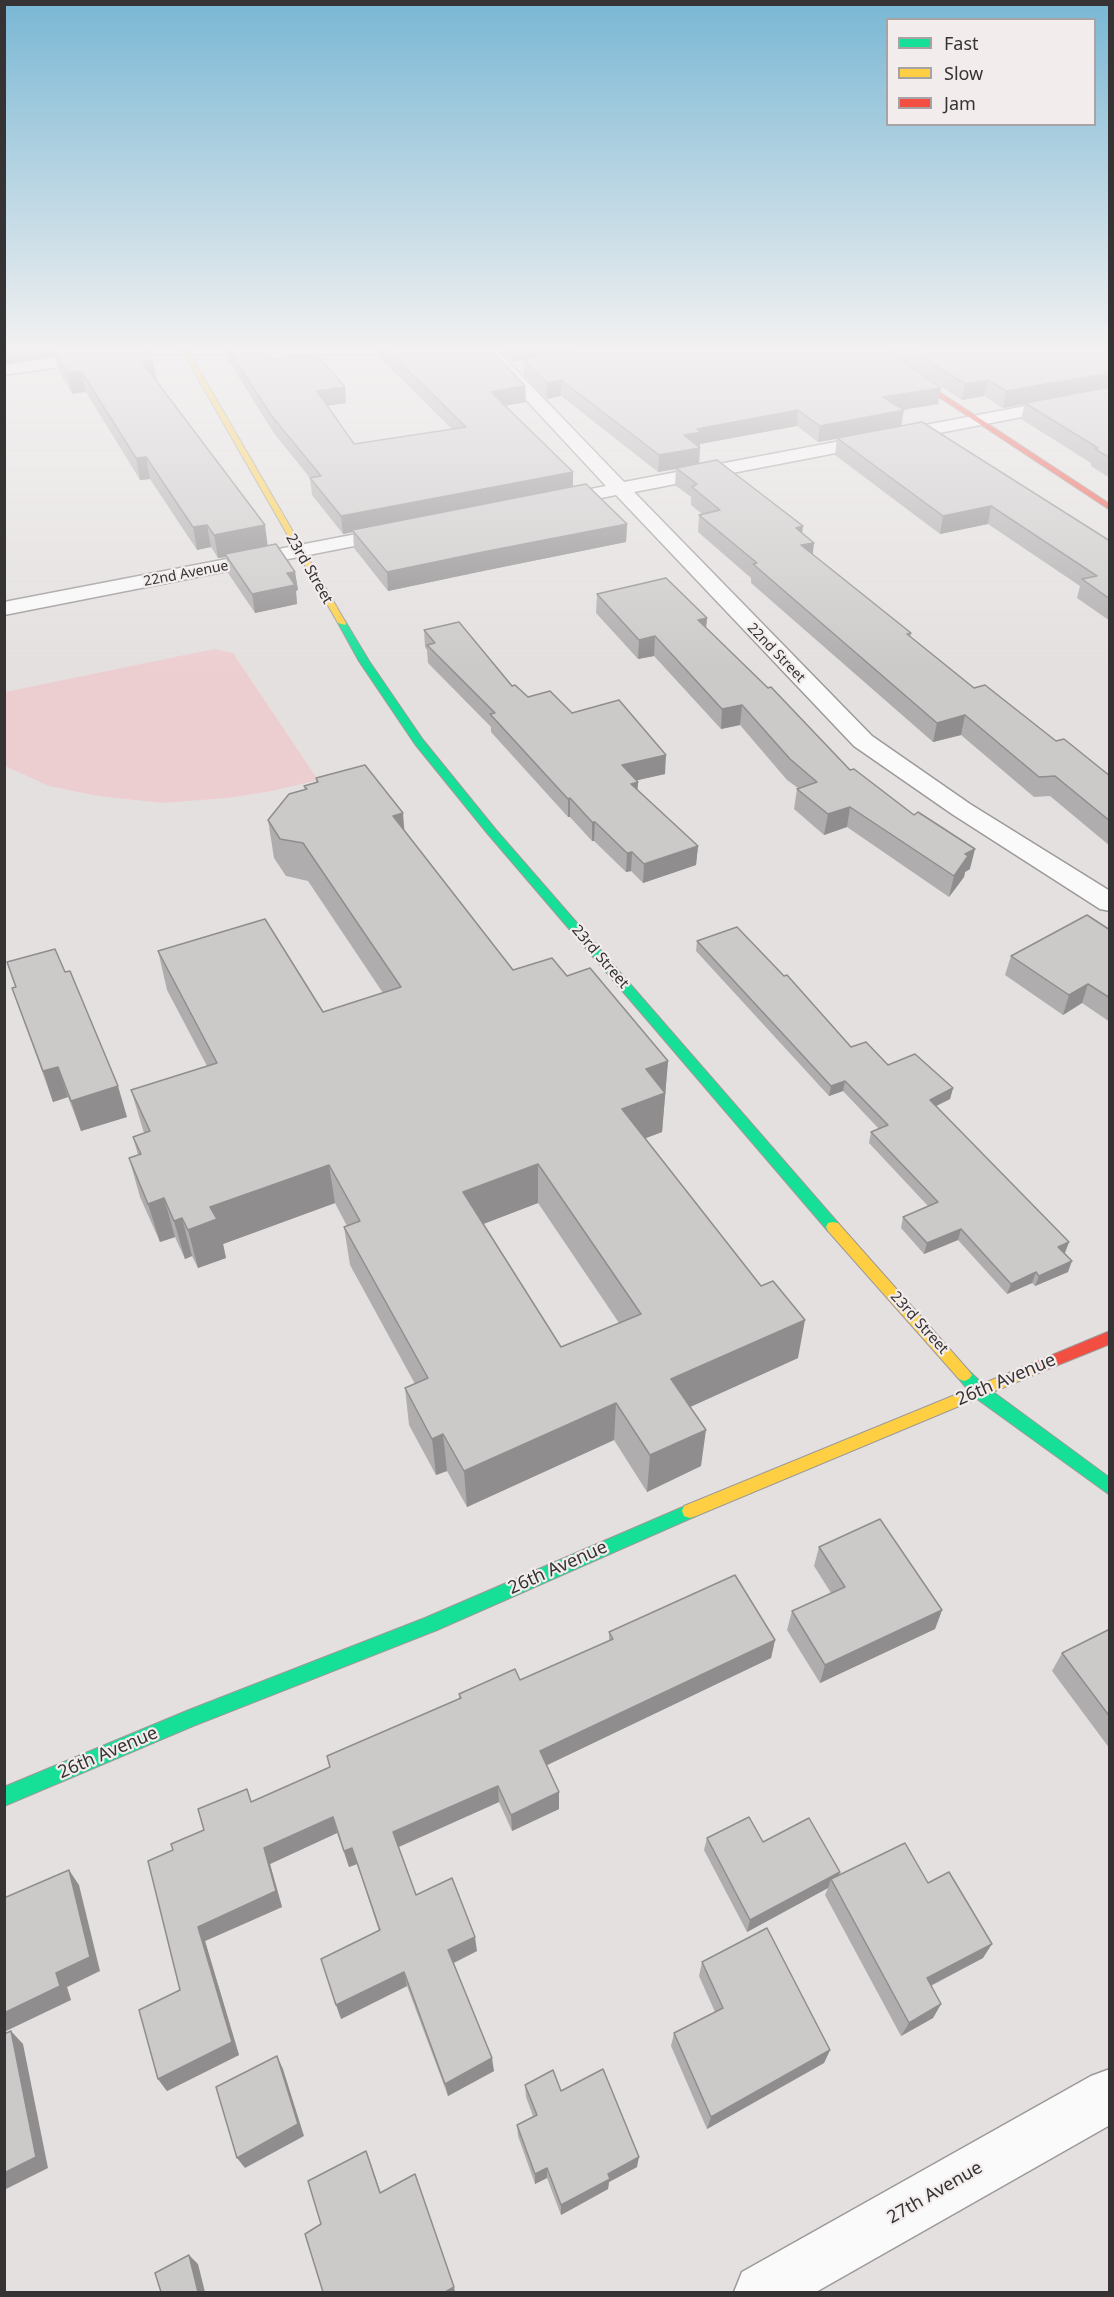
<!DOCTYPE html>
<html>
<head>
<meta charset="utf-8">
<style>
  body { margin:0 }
  #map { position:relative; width:1114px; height:2297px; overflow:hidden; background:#e5e0e0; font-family:"Noto Sans",sans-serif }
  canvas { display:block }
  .frame { position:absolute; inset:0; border:6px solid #353333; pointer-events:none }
  .legend { position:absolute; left:886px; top:18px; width:210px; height:108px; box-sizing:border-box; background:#f3eced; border:2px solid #a7a2a3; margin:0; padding:8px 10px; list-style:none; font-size:18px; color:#353333 }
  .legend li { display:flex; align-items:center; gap:12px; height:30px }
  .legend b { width:30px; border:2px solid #a7a2a3 }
</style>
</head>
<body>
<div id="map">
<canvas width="1114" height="2297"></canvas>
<div class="frame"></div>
<ul class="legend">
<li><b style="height:8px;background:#16e098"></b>Fast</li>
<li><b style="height:8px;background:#ffcf43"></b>Slow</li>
<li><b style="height:8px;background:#f24e42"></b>Jam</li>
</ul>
</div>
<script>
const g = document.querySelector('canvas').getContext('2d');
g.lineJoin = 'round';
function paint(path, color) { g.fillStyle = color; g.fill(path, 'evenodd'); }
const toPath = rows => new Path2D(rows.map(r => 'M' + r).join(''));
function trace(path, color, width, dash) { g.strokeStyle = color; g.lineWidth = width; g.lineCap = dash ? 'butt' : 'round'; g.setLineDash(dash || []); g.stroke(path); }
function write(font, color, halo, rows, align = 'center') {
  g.font = font + ' "Noto Sans",sans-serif'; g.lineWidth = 4.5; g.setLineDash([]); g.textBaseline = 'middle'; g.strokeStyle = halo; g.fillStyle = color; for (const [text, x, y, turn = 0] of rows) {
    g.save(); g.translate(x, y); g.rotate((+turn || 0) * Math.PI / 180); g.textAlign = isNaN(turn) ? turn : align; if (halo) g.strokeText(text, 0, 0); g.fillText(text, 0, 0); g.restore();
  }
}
paint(toPath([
  [214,649,233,653,318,780,272,791,227,798,163,803,98,796,49,786,5,766,5,692]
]), '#edced0');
const street = toPath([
  [112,349,154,349,146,354,4,375,4,365,112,349],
  [479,349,496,349,624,482,1110,390,1110,400,634,492,872,736,970,804,1110,891,1110,911,1100,909,952,814,854,746,616,495,551,508,544,506,541,502,544,498,606,486,479,349],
  [398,526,405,528,408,532,405,536,4,615,4,602,398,526],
  [1110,2069,1110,2125,816,2292,734,2292,742,2272,1091,2076,1110,2069]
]);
const fast = toPath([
  [339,621,345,621,369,661,423,740,496,830,838,1223,840,1227,838,1231,828,1231,488,834,415,744,359,661,338,623,339,621],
  [964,1369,969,1371,985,1386,1110,1478,1110,1495,973,1396,956,1375,959,1371,964,1369],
  [690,1504,696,1506,698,1511,696,1516,437,1630,193,1726,4,1806,4,1787,189,1710,425,1618,690,1504]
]);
const slow = toPath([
  [181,349,187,349,346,623,345,625,338,623,181,349],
  [833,1222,838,1223,969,1371,972,1375,969,1379,964,1381,959,1379,828,1231,826,1227,828,1223,833,1222],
  [1038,1361,1043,1363,1046,1367,1043,1371,696,1516,690,1518,684,1516,682,1511,684,1506,1038,1361]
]);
const jam = toPath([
  [866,349,874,349,1110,504,1110,510,866,349],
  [1110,1331,1110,1344,1038,1373,1033,1371,1030,1367,1033,1363,1110,1331]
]);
trace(street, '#9c9999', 3);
trace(fast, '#9c9999', 2);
trace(slow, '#9c9999', 2);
trace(jam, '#9c9999', 2);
paint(street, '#fbfafa');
paint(fast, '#16e098');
paint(slow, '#ffcf43');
paint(jam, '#f24e42');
paint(toPath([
  [4,349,145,349,157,381,268,546,295,572,298,590,296,591,297,604,255,613,228,573,226,557,218,558,211,547,197,550,150,479,140,480,86,392,72,394,58,369,55,356,4,364],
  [222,349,266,349,272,359,346,403,327,406,354,444,452,429,371,349,490,349,526,402,505,406,573,487,627,524,626,542,483,571,388,591,354,548,353,532,343,534,312,495,310,478,273,432,223,352],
  [499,349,884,349,938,404,903,410,901,426,1110,541,1110,621,1077,598,1080,586,988,524,940,534,835,455,837,439,818,442,797,426,700,444,699,464,803,534,812,554,911,633,911,637,974,688,1110,776,1110,846,1050,796,1034,797,961,735,933,742,751,583,751,578,698,532,699,515,702,514,691,505,691,497,675,485,676,469,658,472,561,396,547,399,524,375,523,360,512,362],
  [884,349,1110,349,1110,478,1091,466,1091,463,1021,419,1025,404,1003,408,984,396,962,400],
  [597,594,707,618,706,627,850,770,970,869,965,872,964,877,949,897,847,827,824,835,794,809,797,789,798,788,787,780,740,725,721,729,654,656,638,659,596,613],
  [424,630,528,697,572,713,665,774,636,780,638,782,637,789,698,846,696,865,643,883,631,871,626,872,594,841,592,841,570,817,568,817,491,732,491,727,428,663,427,650,425,647],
  [316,778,405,831,513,970,567,976,668,1061,662,1132,645,1138,798,1358,690,1407,701,1466,647,1492,614,1440,467,1507,447,1471,436,1475,409,1425,405,1388,415,1384,350,1265,344,1227,347,1226,335,1203,223,1244,226,1258,198,1268,192,1256,185,1259,175,1237,160,1242,140,1197,129,1158,138,1155,133,1137,144,1133,131,1090,207,1066,167,990,158,951,323,1012,383,993,308,881,286,876,274,858,268,820,305,790,304,786,316,782],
  [538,1203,619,1323,561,1347,483,1224],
  [1110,930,1110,1022,1082,1003,1063,1015,1005,975,1011,956],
  [697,941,851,1047,888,1065,953,1088,950,1099,936,1106,1069,1242,1064,1253,1068,1272,1035,1286,1032,1283,1007,1294,958,1240,924,1254,901,1228,903,1217,928,1206,869,1143,871,1132,879,1129,843,1091,829,1096,696,951],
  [7,962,127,1117,81,1131,68,1097,53,1102,12,988,15,987],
  [819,1547,942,1610,935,1629,820,1683,787,1630,792,1611,831,1593,814,1566],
  [1110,1629,1110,1749,1052,1671,1062,1653],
  [609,1632,775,1640,771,1658,547,1765,559,1792,559,1809,512,1831,499,1802,399,1847,416,1895,477,1951,454,1963,494,2071,448,2096,407,1986,341,2019,379,1931,357,1864,349,1867,337,1833,270,1864,282,1907,205,1941,239,2055,167,2091,158,2079,180,1990,173,1850,204,1830,252,1802,330,1767,327,1756,459,1699,459,1694,520,1680,609,1641],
  [707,1838,763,1842,840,1872,838,1876,928,1883,983,1958,931,1986,941,2004,933,2018,901,2036,825,1895,828,1888,747,1932,704,1850],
  [702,1962,830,2050,824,2063,707,2129,671,2046,674,2033,715,2012,699,1976],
  [525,2085,561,2091,637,2167,609,2182,608,2189,561,2215,547,2178,535,2184,518,2136,517,2125,533,2116,526,2097]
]), '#afadad');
paint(toPath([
  [4,349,53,349,55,356,4,364],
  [512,349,591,349,512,362],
  [153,361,157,381,142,362],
  [81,371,86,392,72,394,68,373],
  [1110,373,1110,389,1003,408,1006,391],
  [561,380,561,396,547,399,547,383],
  [988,380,984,396,962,400,965,384],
  [525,386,526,402,492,408,491,392],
  [345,387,346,403,319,407,317,391],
  [941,388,938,404,881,413,883,397],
  [798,410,797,426,700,444,699,465,658,472,659,455,684,435,697,429],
  [904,410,901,427,818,442,820,426],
  [146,457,150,479,140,480,136,458],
  [573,472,573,489,352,530,353,532,343,534,341,516],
  [991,506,988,524,940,534,943,516],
  [627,524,626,542,483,571,388,591,387,572,483,552],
  [207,525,211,547,197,550,193,527],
  [265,525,268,548,225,554,226,557,218,558,214,535],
  [803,526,801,544,796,528],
  [814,543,812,561,801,545],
  [295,572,298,590,296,591,297,604,255,613,252,594,287,573],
  [707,618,705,638,698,620],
  [655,636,654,656,638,659,639,640],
  [742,705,740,725,721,729,722,709],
  [965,715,961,735,933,742,937,723],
  [666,755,665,774,621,784,622,765],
  [638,782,637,800,631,784],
  [570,798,570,817,568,817,568,799],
  [850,807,847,827,824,835,828,814],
  [403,813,406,851,393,816],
  [592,822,595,822,594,841,592,841],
  [698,846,696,865,643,883,644,864],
  [975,849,970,869,965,872,964,877,949,897,954,876,965,854],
  [632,852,631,871,626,872,627,853],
  [1088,984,1082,1003,1063,1015,1069,995],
  [668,1061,662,1132,620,1148,622,1109,646,1069],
  [58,1067,68,1097,53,1102,43,1071],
  [845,1081,843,1091,829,1096,831,1086],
  [118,1086,127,1117,81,1131,71,1101],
  [953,1088,950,1099,928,1110,930,1100],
  [538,1164,538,1203,465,1231,463,1192],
  [329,1165,335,1203,223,1244,226,1258,198,1268,188,1230,210,1207],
  [164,1198,175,1237,160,1242,148,1204],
  [182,1218,192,1256,185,1259,174,1221],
  [961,1229,958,1240,924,1254,927,1243],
  [1069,1242,1065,1253,1054,1257,1058,1247],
  [1072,1261,1068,1272,1035,1286,1039,1276],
  [1036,1272,1032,1283,1007,1294,1011,1284],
  [805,1320,798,1358,668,1417,671,1379],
  [616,1403,614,1440,467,1507,464,1471],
  [706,1430,701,1466,647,1492,650,1455],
  [443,1434,447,1471,436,1475,432,1439],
  [942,1610,935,1629,820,1683,825,1665],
  [775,1640,771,1658,541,1768,540,1751],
  [498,1786,499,1802,396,1848,393,1832],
  [559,1792,559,1809,512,1831,511,1815],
  [333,1817,337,1833,270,1864,282,1907,205,1941,239,2055,167,2091,158,2079,198,1927,264,1848],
  [352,1848,357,1864,349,1867,344,1851],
  [69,1870,79,1885,100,1971,67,1987,71,2000,4,2032,4,2013,56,1973],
  [840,1872,835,1884,831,1879,828,1888,747,1932,750,1920],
  [475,1937,477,1951,451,1964,448,1950],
  [992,1944,983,1958,918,1992,927,1978],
  [404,1972,407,1986,341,2019,336,2005],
  [941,2004,933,2018,901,2036,909,2023],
  [11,2031,23,2044,48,2168,4,2190],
  [830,2050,824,2063,707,2129,711,2117],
  [277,2056,283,2069,304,2136,245,2168,237,2158],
  [492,2058,494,2071,448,2096,445,2084],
  [366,2151,370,2161,384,2203,380,2193],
  [639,2157,637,2167,609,2182,608,2189,561,2215,561,2205,608,2174],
  [547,2168,547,2178,535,2184,535,2174],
  [189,2255,198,2264,205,2292,198,2292],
  [454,2287,455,2292,445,2292]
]), '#8f8d8d');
const building = toPath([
  [53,349,145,349,153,361,142,362,265,525,214,535,207,525,193,527,146,457,136,458,81,371,68,373,53,349],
  [228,349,266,349,272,359,316,354,345,387,317,391,354,444,466,427,386,349,490,349,525,386,491,392,573,472,341,516,310,478,321,476,271,415,228,349],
  [584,349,884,349,941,388,883,397,904,410,820,426,798,410,697,429,701,432,684,435,700,448,659,455,561,380,547,383,523,359,584,349],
  [910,349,1110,349,1110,373,1006,391,988,380,965,384,910,349],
  [1110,387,1110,458,1095,449,1098,448,1025,403,1110,387],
  [922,422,1110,541,1110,599,1082,579,1097,576,991,506,943,516,837,438,922,422],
  [717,460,803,526,796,528,814,543,801,545,911,633,907,634,974,688,985,685,1056,741,1064,739,1110,776,1110,821,1055,776,1039,777,965,715,937,723,753,564,757,563,699,515,720,510,692,487,697,484,676,468,717,460],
  [586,484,627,524,483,552,387,572,352,530,586,484],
  [276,544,295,572,287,573,295,585,252,594,225,554,276,544],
  [666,578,707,618,698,620,768,688,771,687,850,770,854,769,914,815,918,812,975,849,965,854,968,856,954,876,850,807,828,814,797,789,817,782,790,759,742,705,722,709,655,636,639,640,597,594,666,578],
  [459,622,512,686,515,685,528,697,550,691,572,713,619,700,666,755,622,765,638,782,631,784,698,846,644,864,632,852,627,853,595,822,592,822,570,798,568,799,490,714,495,713,427,645,435,643,424,630,459,622],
  [365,765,403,813,393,816,513,970,552,958,567,976,590,968,668,1061,646,1069,665,1093,622,1109,761,1286,773,1281,805,1320,671,1379,706,1430,650,1455,616,1403,464,1471,443,1434,432,1439,405,1388,428,1378,344,1227,360,1221,329,1165,210,1207,217,1219,188,1230,182,1218,174,1221,164,1198,148,1204,129,1158,141,1154,133,1137,150,1131,131,1090,217,1063,158,951,265,919,323,1012,401,987,303,843,280,839,268,820,289,794,307,789,304,786,318,782,316,778,365,765],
  [538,1164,641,1314,561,1347,463,1192,538,1164],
  [1087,915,1110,930,1110,998,1088,984,1069,995,1011,956,1087,915],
  [737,927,784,976,787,975,851,1047,866,1042,888,1065,915,1054,953,1088,930,1100,1069,1242,1058,1247,1072,1261,1039,1276,1036,1272,1011,1284,961,1229,927,1243,903,1217,938,1202,871,1132,888,1125,845,1081,831,1086,697,941,737,927],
  [55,949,65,972,70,971,118,1086,71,1101,58,1067,43,1071,12,988,16,987,7,962,55,949],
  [880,1519,942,1610,825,1665,792,1611,845,1587,819,1547,880,1519],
  [735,1575,775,1640,540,1751,559,1792,511,1815,498,1786,393,1832,416,1895,452,1878,475,1937,448,1950,492,2058,445,2084,404,1972,336,2005,321,1959,380,1930,352,1848,344,1851,333,1817,264,1848,276,1891,198,1927,232,2042,158,2079,139,2010,180,1990,148,1861,173,1850,171,1844,204,1830,198,1809,247,1789,251,1802,330,1767,327,1756,461,1698,459,1694,515,1669,520,1680,613,1639,609,1632,735,1575],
  [1110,1629,1110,1717,1062,1653,1110,1629],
  [749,1817,763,1842,809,1818,840,1872,750,1920,707,1838,749,1817],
  [905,1843,928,1883,949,1872,992,1944,927,1978,941,2004,909,2023,831,1879,905,1843],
  [69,1870,90,1957,56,1973,60,1986,4,2013,4,1898,69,1870],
  [767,1928,830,2050,711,2117,674,2033,723,2008,702,1962,767,1928],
  [11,2031,36,2157,4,2173,4,2034,11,2031],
  [277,2056,298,2124,237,2158,216,2087,277,2056],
  [603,2069,639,2157,608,2174,610,2179,561,2205,547,2168,535,2174,517,2125,537,2115,525,2085,553,2070,561,2091,603,2069],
  [366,2151,380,2193,415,2174,454,2287,445,2292,323,2292,305,2234,321,2224,308,2181,366,2151],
  [189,2255,198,2292,161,2292,155,2273,189,2255]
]);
paint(building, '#ccc9c9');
trace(building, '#8f8d8d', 1.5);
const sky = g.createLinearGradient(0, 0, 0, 671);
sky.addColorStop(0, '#79b7d4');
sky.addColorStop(0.52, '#f3f1f1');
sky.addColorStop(1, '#f3f1f100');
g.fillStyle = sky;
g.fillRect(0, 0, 1114, 671);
write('14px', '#353333', '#f3eced', [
  ["22nd Avenue",186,574,-11],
  ["22nd Street",776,653,46]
]);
write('15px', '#353333', '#f3eced', [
  ["23rd Street",309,569,60],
  ["23rd Street",600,957,49],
  ["23rd Street",919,1323,48]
]);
write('18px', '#353333', '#f3eced', [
  ["26th Avenue",1006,1380,-23],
  ["26th Avenue",558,1568,-24],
  ["26th Avenue",108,1753,-23],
  ["27th Avenue",935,2193,-30]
]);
</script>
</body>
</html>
